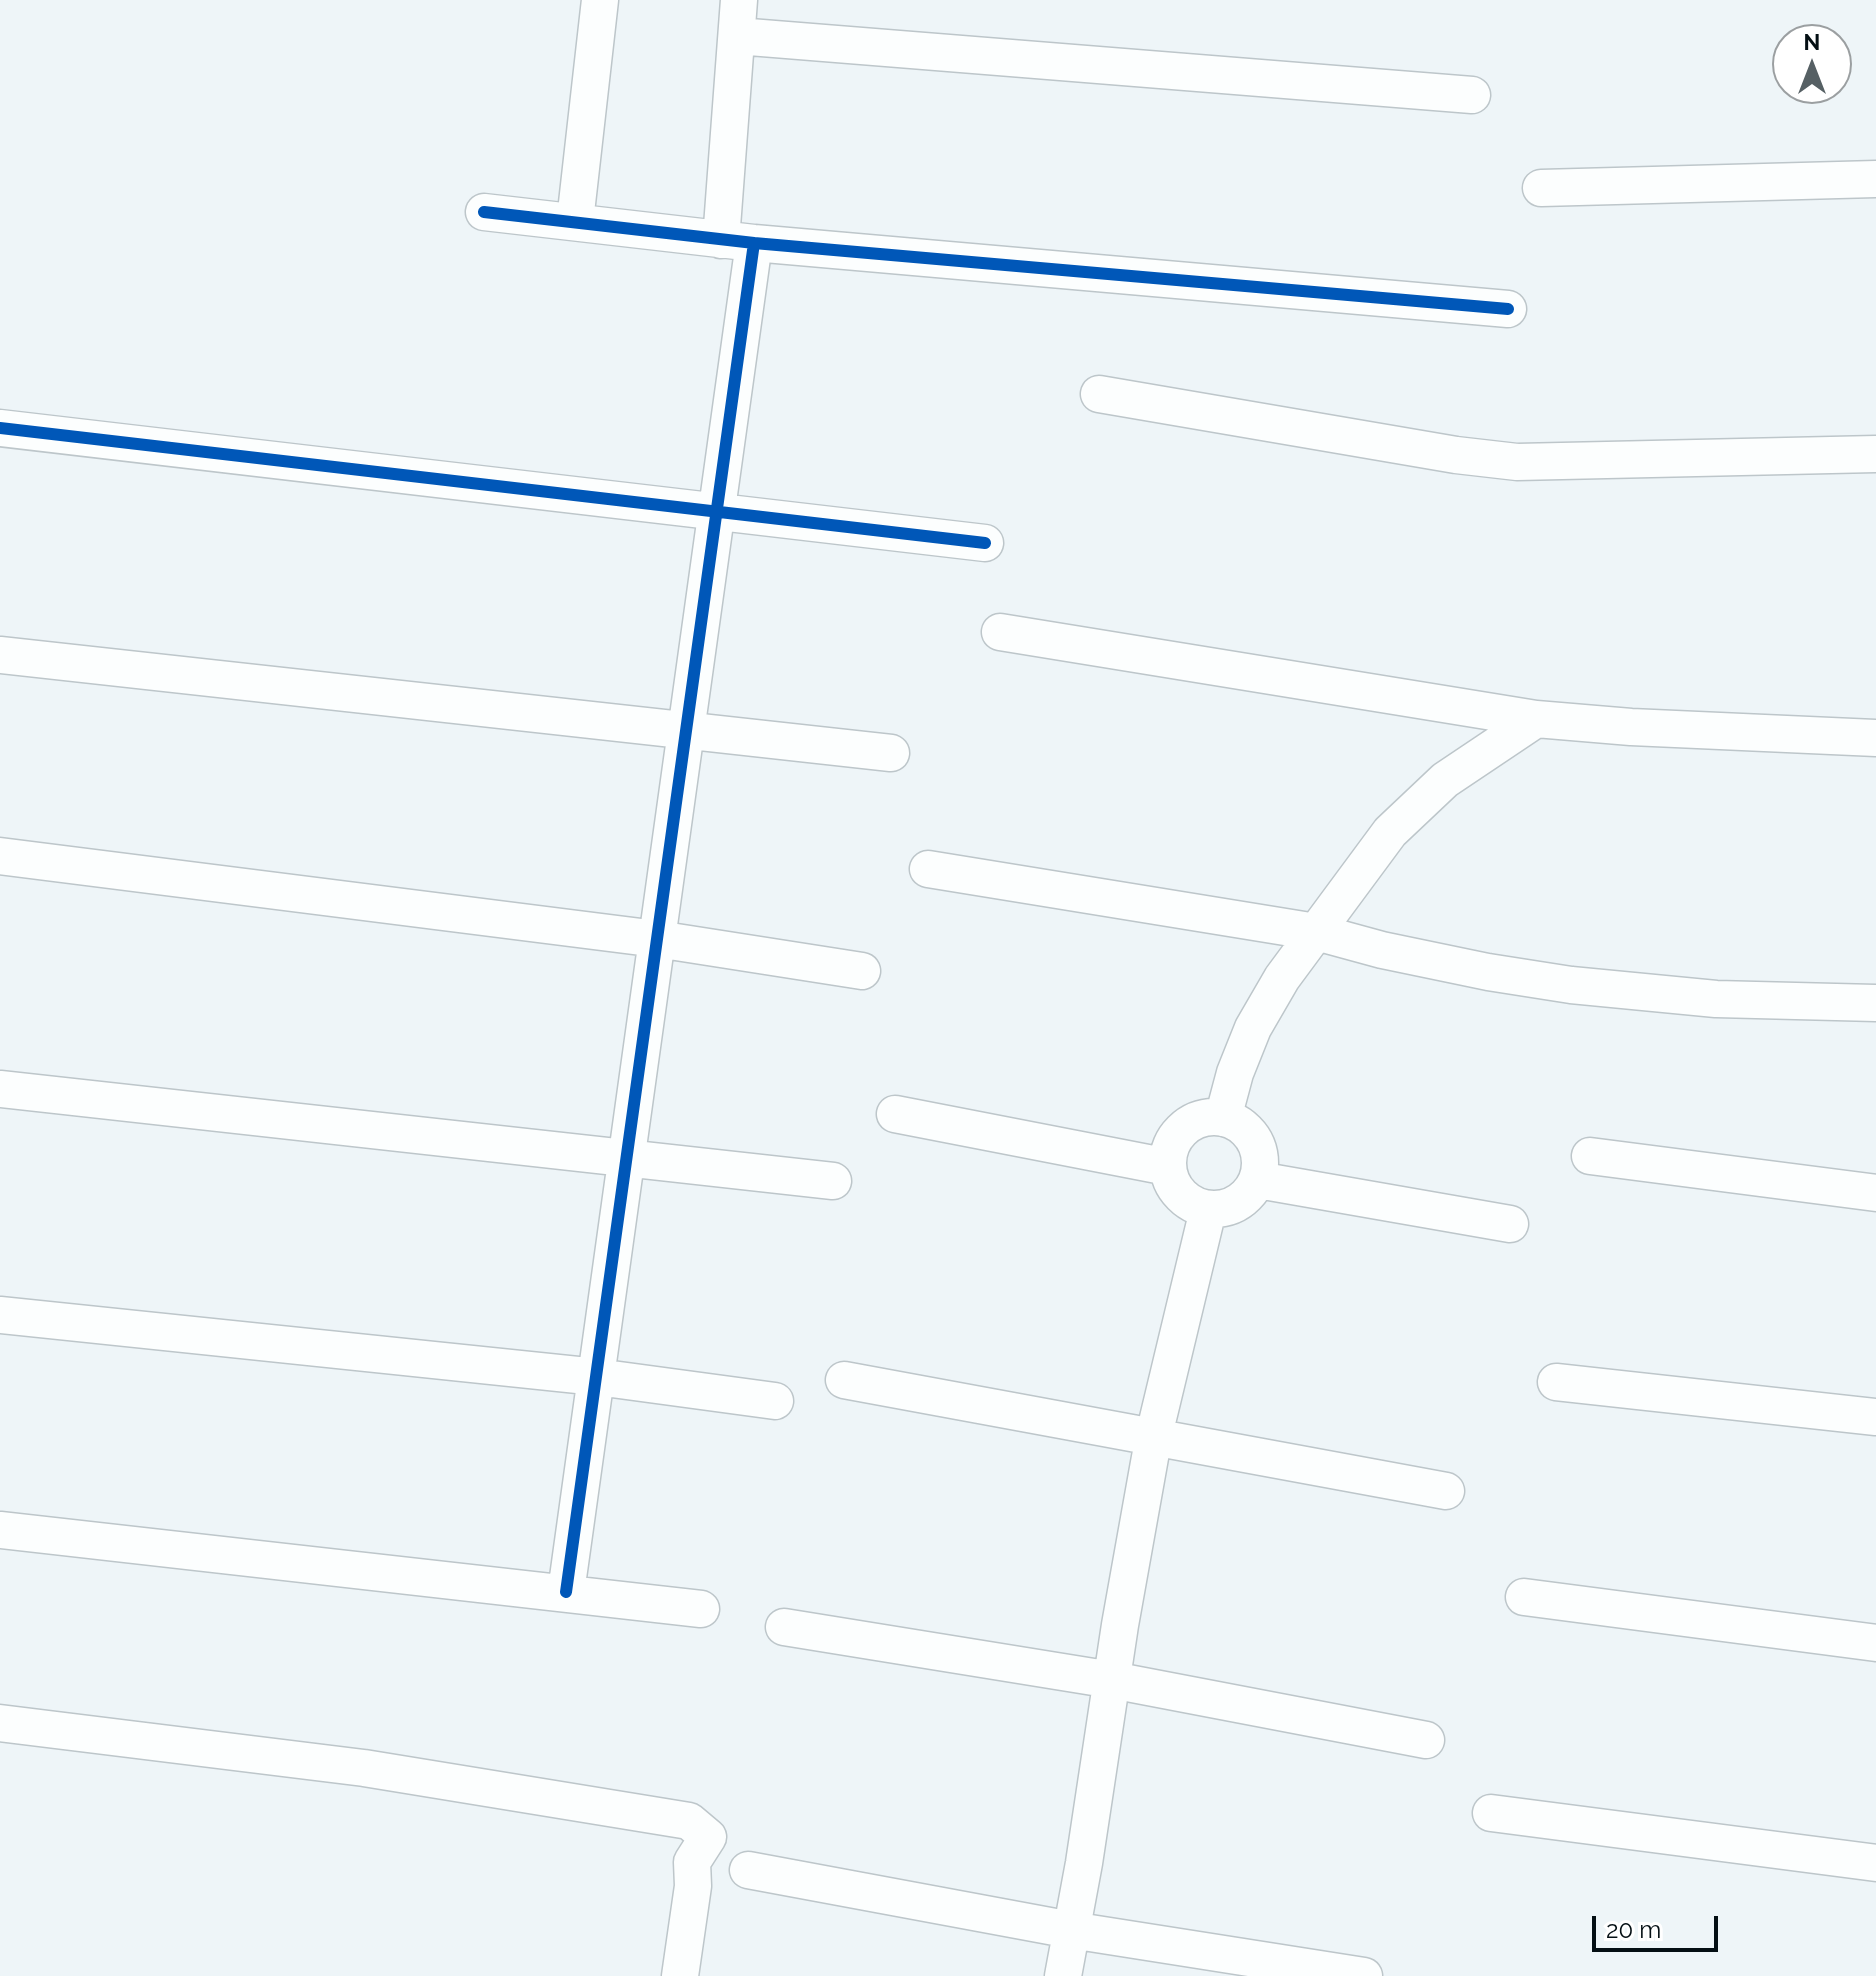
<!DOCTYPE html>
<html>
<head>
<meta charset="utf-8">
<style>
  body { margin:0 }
  #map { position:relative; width:1876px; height:1976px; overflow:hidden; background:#eef5f8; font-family:Raleway,sans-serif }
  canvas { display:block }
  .north { position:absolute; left:1772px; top:24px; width:80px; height:80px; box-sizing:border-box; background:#fff; border:2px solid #9b9fa1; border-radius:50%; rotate:0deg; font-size:22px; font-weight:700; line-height:32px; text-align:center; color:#040f14 }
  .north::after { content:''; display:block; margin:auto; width:28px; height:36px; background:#566064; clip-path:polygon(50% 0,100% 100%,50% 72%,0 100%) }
  .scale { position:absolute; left:1592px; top:1916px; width:126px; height:36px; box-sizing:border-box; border:4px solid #040f14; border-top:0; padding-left:10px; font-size:24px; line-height:28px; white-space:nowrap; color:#040f14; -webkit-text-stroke:6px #fff; paint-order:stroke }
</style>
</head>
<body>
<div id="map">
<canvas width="1876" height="1976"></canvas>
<div class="north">N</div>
<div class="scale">20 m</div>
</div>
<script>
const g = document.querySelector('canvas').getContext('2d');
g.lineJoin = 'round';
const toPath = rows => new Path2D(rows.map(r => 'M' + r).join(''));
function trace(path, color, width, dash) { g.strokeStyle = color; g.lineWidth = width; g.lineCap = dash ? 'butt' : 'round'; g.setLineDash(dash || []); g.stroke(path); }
const minor = toPath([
  [737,36,1472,95],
  [1541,188,1876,179],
  [484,212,754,243,1508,309],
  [575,221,600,0],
  [721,240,739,0],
  [1099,394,1456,455,1517,462,1876,454],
  [0,428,985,543],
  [1000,632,1536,719],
  [0,655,891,753],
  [0,856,657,939,862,971],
  [928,869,1316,932,1382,950,1488,972,1571,985,1716,999,1876,1003],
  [0,1089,833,1181],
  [895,1114,1168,1167],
  '1168 1163a46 46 0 1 1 92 0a46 46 0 1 1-92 0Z',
  [1223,1118,1235,1073,1253,1028,1282,978,1390,832,1445,780,1536,719,1631,727,1876,738],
  [1590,1156,1876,1193],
  [1258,1180,1510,1224],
  [0,1315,597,1377,775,1401],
  [844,1380,1446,1491],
  [1556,1382,1876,1417],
  [0,1530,701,1609],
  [566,1592,754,243],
  [1524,1597,1876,1643],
  [784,1627,1112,1680,1426,1740],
  [0,1723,364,1768,689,1821,708,1837,692,1862,693,1886,680,1976],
  [1491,1813,1876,1863],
  [748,1870,1071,1930,1364,1976],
  [1063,1976,1084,1863,1120,1625,1154,1435,1208,1210]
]);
trace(minor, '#bdc6ca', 39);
trace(minor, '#fcfefe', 36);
trace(toPath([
  [484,212,754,243,1508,309],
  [0,428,985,543],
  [566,1592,754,243]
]), '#0057b8', 12);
</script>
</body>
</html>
